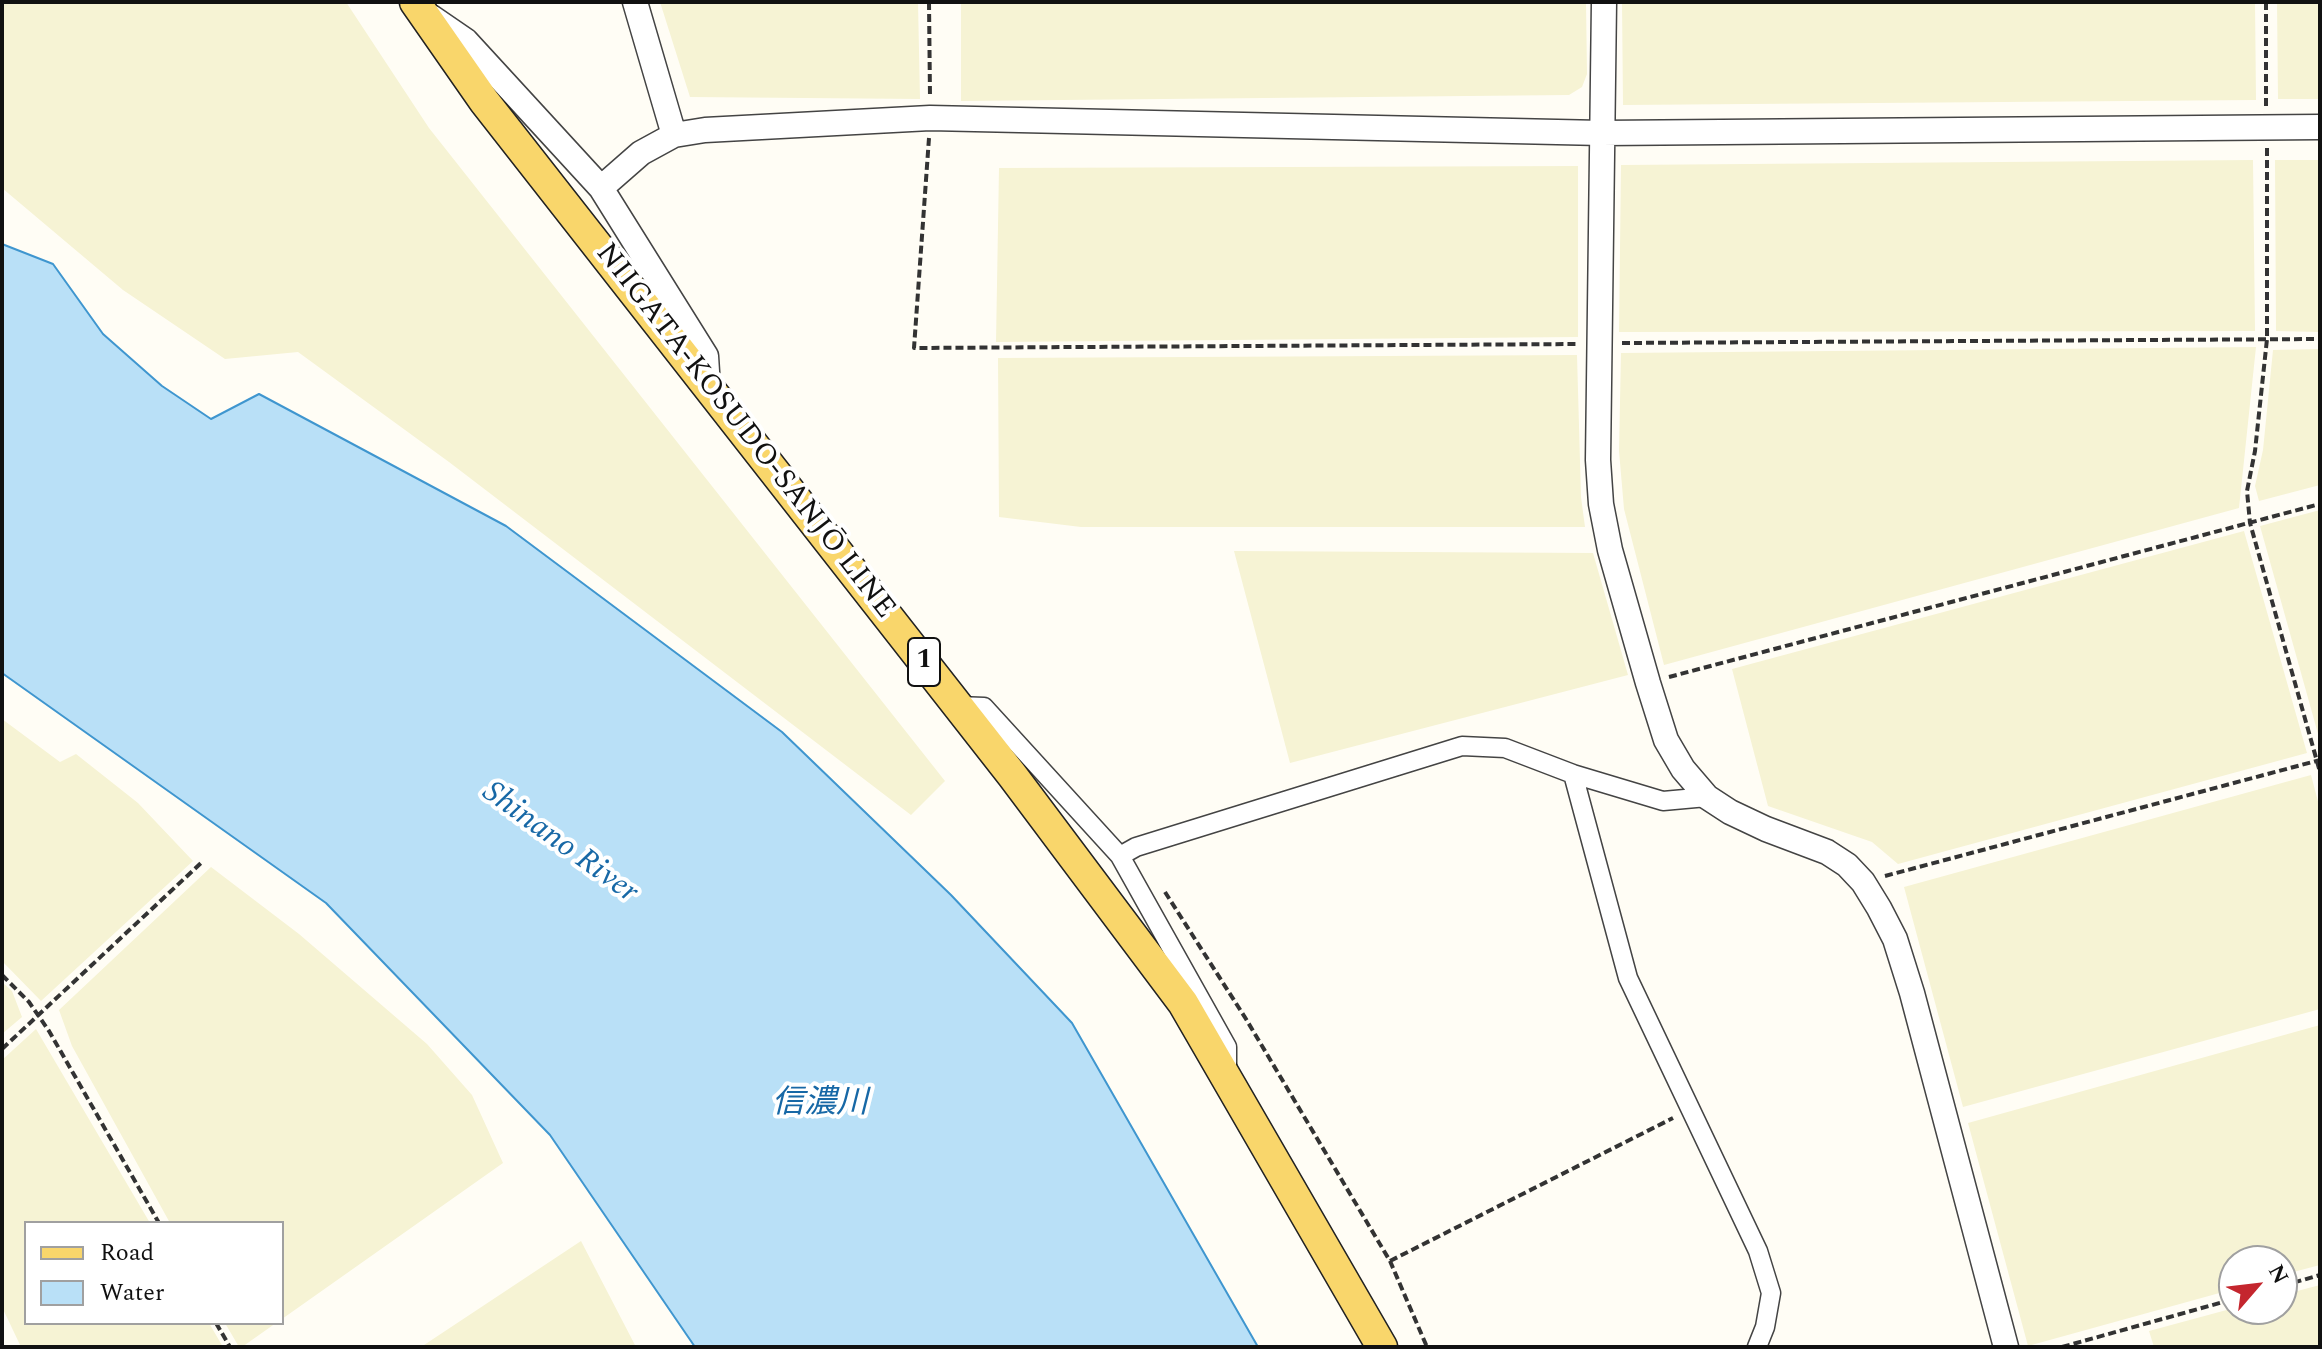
<!DOCTYPE html>
<html>
<head>
<meta charset="utf-8">
<style>
  body { margin:0 }
  #map { position:relative; width:2322px; height:1349px; overflow:hidden; background:#fffdf5; font-family:Spectral,serif }
  canvas { display:block }
  .frame { position:absolute; inset:0; border:4px solid #111; pointer-events:none }
  .legend { position:absolute; left:24px; top:1221px; width:260px; height:104px; box-sizing:border-box; background:#fff; border:2px solid #a0a0a0; margin:0; padding:10px 14px; list-style:none; font-size:24px; color:#111 }
  .legend li { display:flex; align-items:center; gap:16px; height:40px }
  .legend b { width:40px; border:2px solid #a0a0a0 }
  .north { position:absolute; left:2218px; top:1245px; width:80px; height:80px; box-sizing:border-box; background:#fff; border:2px solid #a0a0a0; border-radius:50%; rotate:62deg; font-size:22px; font-weight:700; line-height:32px; text-align:center; color:#111 }
  .north::after { content:''; display:block; margin:auto; width:28px; height:36px; background:#c4262e; clip-path:polygon(50% 0,100% 100%,50% 72%,0 100%) }
</style>
</head>
<body>
<div id="map">
<canvas width="2322" height="1349"></canvas>
<div class="frame"></div>
<ul class="legend">
<li><b style="height:10px;background:#f9d66b"></b>Road</li>
<li><b style="height:22px;background:#b9e0f7"></b>Water</li>
</ul>
<div class="north">N</div>
</div>
<script>
const g = document.querySelector('canvas').getContext('2d');
g.lineJoin = 'round';
function paint(path, color) { g.fillStyle = color; g.fill(path, 'evenodd'); }
const toPath = rows => new Path2D(rows.map(r => 'M' + r).join(''));
function trace(path, color, width, dash) { g.strokeStyle = color; g.lineWidth = width; g.lineCap = dash ? 'butt' : 'round'; g.setLineDash(dash || []); g.stroke(path); }
function write(font, color, halo, rows, align = 'center') {
  g.font = font + ' Spectral,"Noto Sans JP",serif'; g.lineWidth = 8; g.setLineDash([]); g.textBaseline = 'middle'; g.strokeStyle = halo; g.fillStyle = color; for (const [text, x, y, turn = 0] of rows) {
    g.save(); g.translate(x, y); g.rotate((+turn || 0) * Math.PI / 180); g.textAlign = isNaN(turn) ? turn : align; if (halo) g.strokeText(text, 0, 0); g.fillText(text, 0, 0); g.restore();
  }
}
paint(toPath([
  [2,2,346,2,429,128,945,781,911,815,449,462,298,352,225,359,123,290,2,188],
  [660,2,918,2,920,99,690,97],
  [961,2,1586,2,1587,74,1582,87,1569,95,961,101],
  [1622,2,2255,2,2256,100,1623,105],
  [2277,2,2320,2,2320,99,2278,99],
  [2253,160,2255,331,1619,332,1621,165],
  [2275,160,2320,160,2320,332,2276,331],
  [1578,166,1578,337,996,342,999,168],
  [2256,347,2239,508,1664,665,1624,509,1619,451,1621,353],
  [2320,349,2320,485,2259,501,2255,486,2263,450,2273,350],
  [1577,355,1581,497,1585,527,1081,527,999,517,998,358],
  [2320,510,2320,741,2260,526],
  [2244,531,2307,753,1898,864,1872,842,1768,806,1732,669],
  [1234,551,1593,553,1628,675,1290,763],
  [2,719,60,762,76,754,138,803,193,861,41,1001,2,961],
  [2311,775,2320,809,2320,1009,1963,1107,1904,887],
  [211,867,299,934,427,1044,472,1095,503,1163,282,1319,282,1223,170,1223,72,1046,59,1010],
  [2,982,12,991,22,1017,2,1034],
  [2320,1025,2320,1265,2282,1275,2282,1261,2234,1261,2234,1289,2028,1346,1968,1123],
  [36,1029,150,1223,26,1223,26,1323,209,1323,223,1347,21,1347,2,1307,2,1060],
  [581,1241,636,1347,421,1347],
  [2320,1285,2320,1347,2154,1347,2149,1331,2234,1308,2282,1309,2282,1295],
  [225,1323,276,1323,242,1347,239,1347]
]), '#f6f3d4');
const water = toPath([
  [2,244,53,264,103,334,162,386,211,419,259,394,506,526,782,732,951,895,1072,1023,1258,1347,695,1347,550,1135,326,903,2,673,2,244]
]);
paint(water, '#b9e0f7');
trace(water, '#3f96cf', 2);
const minor = toPath([
  [958,706,984,707,1120,856,1227,1047,1227,1073],
  [1573,774,1628,978,1758,1251,1771,1293,1765,1327,1757,1347],
  [1120,856,1136,847,1462,746,1505,748,1573,774,1663,801,1707,797]
]);
const tertiary = toPath([
  [635,2,674,135],
  [1604,2,1598,460,1601,504,1610,550,1648,683,1666,740,1683,769,1707,797,1730,812,1766,829,1827,852,1847,865,1863,882,1879,908,1895,939,1912,993,2006,1347],
  [431,17,466,41,601,188,706,356,708,387],
  [601,188,641,153,674,135,705,130,930,118,1602,133,2320,127]
]);
const primary = toPath([
  [415,2,484,101,1012,775,1183,1003,1382,1347]
]);
trace(minor, '#444', 21);
trace(tertiary, '#444', 27);
trace(primary, '#222', 33);
trace(toPath([
  [929,2,930,97],
  [2266,2,2266,108],
  [929,138,914,348,1578,344],
  [2267,148,2267,339,2255,451,2247,491,2250,523,2320,772],
  [1622,343,2320,339],
  [1669,677,2320,504],
  [1885,876,2320,760],
  [1165,892,1246,1019,1390,1261,1427,1347],
  [2,975,29,1002,49,1031,159,1223],
  [2,1049,201,863],
  [1390,1261,1673,1118],
  [2282,1286,2320,1275],
  [216,1323,230,1347],
  [2062,1347,2234,1299]
]), '#333', 4, [8, 4]);
trace(minor, '#fff', 18);
trace(tertiary, '#fff', 24);
trace(primary, '#f9d66b', 30);
for (const [x, y, w] of [
  [924,662,32]
]) { const box = new Path2D(); box.roundRect(x - w / 2, y - 24, w, 48, 6); g.fillStyle = '#fff'; g.fill(box); trace(box, '#111', 2); }
write('bold 28px', '#111', null, [
  ["1",924,662]
]);
write('30px', '#111', '#fff', [
  ["NIIGATA-KOSUDO-SANJŌ LINE",744,432,52]
]);
write('italic 32px', '#1768a6', '#fff', [
  ["Shinano River",559,844,36],
  ["信濃川",820,1106]
]);
</script>
</body>
</html>
